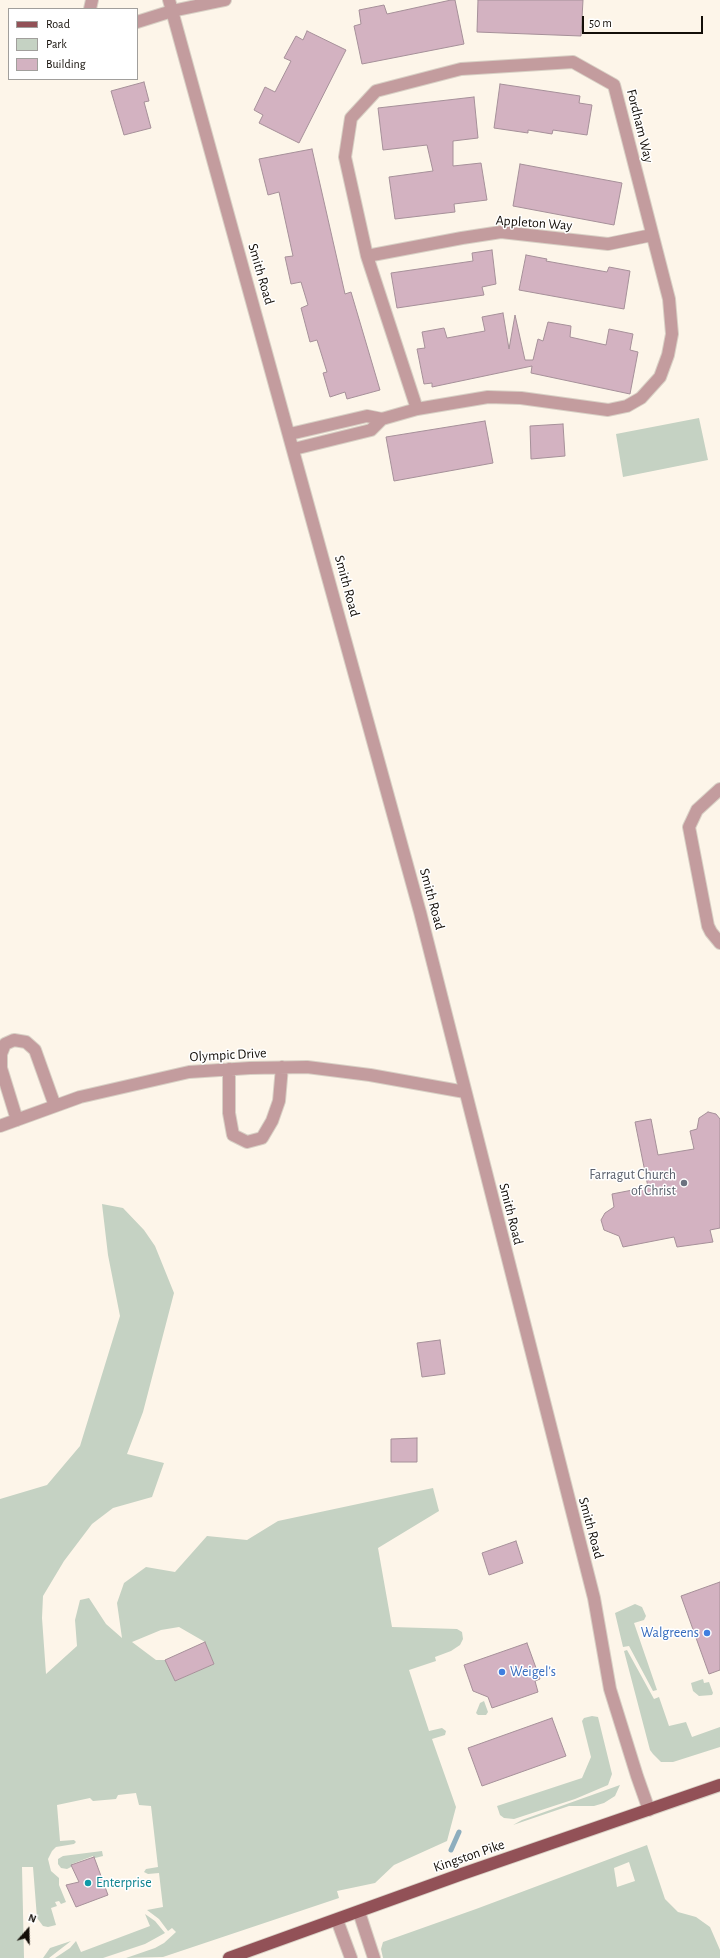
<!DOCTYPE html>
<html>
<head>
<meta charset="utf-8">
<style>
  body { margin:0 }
  #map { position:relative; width:720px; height:1958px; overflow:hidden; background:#fdf5e9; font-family:"Alegreya Sans",sans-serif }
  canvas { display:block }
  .legend { position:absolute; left:8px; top:8px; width:130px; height:72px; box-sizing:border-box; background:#fff; border:1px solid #a19f9c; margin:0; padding:5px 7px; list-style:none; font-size:12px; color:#130e08 }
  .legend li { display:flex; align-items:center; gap:8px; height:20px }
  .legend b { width:20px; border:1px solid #a19f9c }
  .north { position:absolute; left:8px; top:1910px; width:40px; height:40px; -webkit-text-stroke:3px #fff; paint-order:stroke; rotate:20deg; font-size:11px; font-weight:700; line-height:16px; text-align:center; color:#130e08 }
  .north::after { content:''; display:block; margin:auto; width:14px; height:18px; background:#130e08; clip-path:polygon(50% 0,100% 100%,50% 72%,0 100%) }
  .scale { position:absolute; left:582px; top:16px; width:121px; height:18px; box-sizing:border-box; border:2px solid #130e08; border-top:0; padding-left:5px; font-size:12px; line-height:14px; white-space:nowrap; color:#130e08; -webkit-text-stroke:3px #fff; paint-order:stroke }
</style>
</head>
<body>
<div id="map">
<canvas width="720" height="1958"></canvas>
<ul class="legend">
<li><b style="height:5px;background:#925157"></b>Road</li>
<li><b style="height:11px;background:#c5d2c3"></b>Park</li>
<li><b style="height:11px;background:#d3b2c1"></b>Building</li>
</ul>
<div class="north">N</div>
<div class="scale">50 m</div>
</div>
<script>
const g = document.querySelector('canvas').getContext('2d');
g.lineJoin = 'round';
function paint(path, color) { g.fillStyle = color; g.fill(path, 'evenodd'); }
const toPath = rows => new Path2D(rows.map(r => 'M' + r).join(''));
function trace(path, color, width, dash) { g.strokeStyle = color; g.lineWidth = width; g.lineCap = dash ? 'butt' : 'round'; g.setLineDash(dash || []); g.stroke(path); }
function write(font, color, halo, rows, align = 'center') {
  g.font = font + ' "Alegreya Sans",sans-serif'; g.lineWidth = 3; g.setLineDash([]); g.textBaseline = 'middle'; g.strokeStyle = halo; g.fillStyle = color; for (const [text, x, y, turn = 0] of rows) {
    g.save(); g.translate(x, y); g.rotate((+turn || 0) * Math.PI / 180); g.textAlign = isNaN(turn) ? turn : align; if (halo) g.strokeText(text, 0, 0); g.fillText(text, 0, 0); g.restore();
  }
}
paint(toPath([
  [699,418,708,460,623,477,616,434],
  [102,1204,123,1208,144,1230,155,1246,174,1293,143,1412,127,1454,164,1463,152,1497,113,1508,92,1524,64,1561,43,1596,42,1618,46,1674,77,1646,75,1620,80,1600,89,1598,106,1624,122,1638,117,1603,124,1583,146,1567,175,1572,207,1536,247,1540,278,1521,433,1488,439,1511,378,1548,392,1627,457,1629,462,1632,463,1639,460,1645,451,1651,435,1657,436,1661,409,1670,429,1731,442,1728,446,1731,445,1735,432,1739,456,1807,447,1841,394,1865,375,1883,337,1891,339,1898,163,1957,126,1958,155,1948,164,1943,176,1932,172,1928,168,1931,159,1919,147,1910,163,1907,159,1873,148,1874,144,1872,146,1869,158,1867,151,1806,139,1805,136,1793,118,1795,116,1799,93,1801,90,1798,57,1805,60,1841,74,1840,76,1842,74,1844,56,1847,52,1851,48,1859,51,1871,59,1878,59,1885,66,1902,61,1904,59,1901,55,1902,57,1906,51,1908,56,1925,48,1927,43,1926,37,1918,33,1867,22,1867,24,1958,0,1958,0,1499,47,1485,80,1446,120,1316,108,1255],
  [179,1627,205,1642,214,1664,175,1681,165,1660,156,1660,132,1642,161,1630],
  [635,1604,642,1607,646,1616,644,1620,634,1623,657,1690,653,1691,629,1646,623,1647,615,1613],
  [627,1650,654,1699,659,1697,669,1726,686,1722,692,1737,720,1727,720,1747,673,1762,661,1762,653,1754,650,1750,624,1651],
  [703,1679,704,1683,709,1682,713,1693,712,1695,699,1696,693,1691,691,1683],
  [484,1701,488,1712,486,1715,478,1715,476,1713,480,1703],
  [592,1716,598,1717,612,1774,608,1785,575,1799,514,1819,504,1818,500,1815,497,1806,582,1778,591,1757,582,1721,584,1718],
  [620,1785,615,1796,604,1803,594,1806,569,1806,513,1825,522,1820],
  [647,1845,665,1899,678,1912,696,1917,710,1927,720,1950,720,1958,383,1958,381,1949,383,1942,476,1909],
  [629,1862,635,1881,617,1887,614,1868],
  [102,1851,103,1856,95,1858,93,1856,72,1864,73,1866,67,1869,61,1868,58,1864,58,1859,63,1856],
  [145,1914,155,1921,165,1933,145,1944,103,1958,55,1958,70,1948,76,1941,81,1952,150,1926],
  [71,1941,49,1958,43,1958,50,1948]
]), '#c5d2c3');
trace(toPath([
  [451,1850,459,1832]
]), '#8eaebe', 5);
const building = toPath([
  [451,0,455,0,464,44,362,64,354,26,361,24,359,10,384,5,387,14,451,0],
  [478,0,583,0,581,36,477,32,478,0],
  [307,31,346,50,299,143,259,123,263,115,254,110,265,87,275,92,291,61,284,58,296,36,303,40,307,31],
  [144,82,149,101,144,102,151,128,124,135,111,91,144,82],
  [500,84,580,96,579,103,592,105,587,135,553,130,552,134,528,130,528,133,494,128,500,84],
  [474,97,478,138,453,141,453,166,481,163,487,200,454,204,455,212,395,219,389,177,433,171,427,145,383,150,378,108,474,97],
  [312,149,345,294,351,292,380,390,347,399,345,392,330,397,323,373,327,372,317,340,310,342,301,308,308,305,301,282,291,284,285,257,293,256,279,192,268,195,259,159,312,149],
  [520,164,622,183,614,225,513,206,520,164],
  [492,250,496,284,482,287,484,295,397,308,391,273,473,261,472,253,492,250],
  [526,255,547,259,546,261,607,272,609,267,630,271,624,309,519,290,526,255],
  [503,313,509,349,515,315,525,360,533,360,538,339,543,341,548,322,571,326,570,337,606,345,609,329,633,334,630,350,638,352,630,394,531,373,532,366,432,387,432,383,424,384,417,349,425,348,422,332,444,328,447,338,485,331,482,317,503,313],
  [485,421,493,463,394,481,386,437,485,421],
  [563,424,565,456,531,459,530,426,563,424],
  [708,1112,716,1114,720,1119,720,1228,710,1230,713,1242,677,1247,674,1237,623,1247,619,1236,604,1230,601,1220,605,1213,614,1207,612,1194,648,1187,635,1122,651,1119,658,1155,694,1149,690,1131,697,1129,699,1118,708,1112],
  [440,1340,445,1374,422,1377,417,1343,440,1340],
  [417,1438,417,1462,391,1462,391,1439,417,1438],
  [516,1541,523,1563,489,1575,482,1553,516,1541],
  [720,1582,720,1670,709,1674,681,1596,720,1582],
  [205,1642,214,1664,175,1681,165,1660,205,1642],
  [527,1643,540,1679,535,1681,538,1692,492,1708,488,1697,473,1691,464,1665,527,1643],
  [552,1718,566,1756,482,1786,468,1748,552,1718],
  [94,1857,108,1895,76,1907,66,1885,79,1882,71,1865,94,1857]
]);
paint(building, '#d3b2c1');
trace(building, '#a69099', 1);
const minor = toPath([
  [169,0,420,912,594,1598,610,1689,637,1776,649,1810],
  [90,9,92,0],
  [137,22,172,11,225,0],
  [367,256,462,238,501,232,608,244,652,235],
  [290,434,367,416,382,419,417,409,488,397,521,398,608,410,627,406,641,398,660,377,668,355,672,334,669,299,614,85,573,62,461,69,376,91,351,118,345,157,367,256,417,409],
  [294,449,371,430,382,419],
  [720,789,697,810,689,827,708,926,711,932,720,943],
  [229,1069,229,1113,233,1135,247,1142,262,1138,272,1121,279,1101,282,1067],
  [17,1120,1,1068,1,1054,5,1044,14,1040,26,1042,35,1050,55,1106],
  [0,1126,80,1097,189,1072,250,1068,307,1067,370,1075,465,1092],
  [359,1912,374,1958],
  [337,1920,351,1958]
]);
const major = toPath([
  [229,1958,462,1874,720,1785]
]);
trace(minor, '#d8d0c5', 14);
trace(major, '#d8d0c5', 14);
trace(minor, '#c39c9e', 12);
trace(major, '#925157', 12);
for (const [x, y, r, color] of [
  [684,1183,4,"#6b7280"],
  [707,1633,4,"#3f7fe0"],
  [502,1672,4,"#3f7fe0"],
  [88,1883,4,"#0f9aa8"]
]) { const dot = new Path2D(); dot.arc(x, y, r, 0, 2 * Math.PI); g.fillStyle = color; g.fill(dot); trace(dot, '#fff', 1.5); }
write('14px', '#130e08', '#fff', [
  ["Fordham Way",640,126,76],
  ["Appleton Way",534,223,4],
  ["Smith Road",261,274,74],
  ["Smith Road",347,586,75],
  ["Smith Road",432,899,75],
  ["Olympic Drive",228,1055,-3],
  ["Smith Road",511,1214,76],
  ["Smith Road",591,1528,75],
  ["Kingston Pike",469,1856,-19]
]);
write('14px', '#5b616d', '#fff', [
  ["Farragut Church",676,1175],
  ["of Christ",676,1191]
], 'right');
write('14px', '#366cbe', '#fff', [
  ["Walgreens",699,1633],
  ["Weigel's",510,1672,"left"]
], 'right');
write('14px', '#0d838f', '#fff', [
  ["Enterprise",96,1883]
], 'left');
</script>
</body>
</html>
